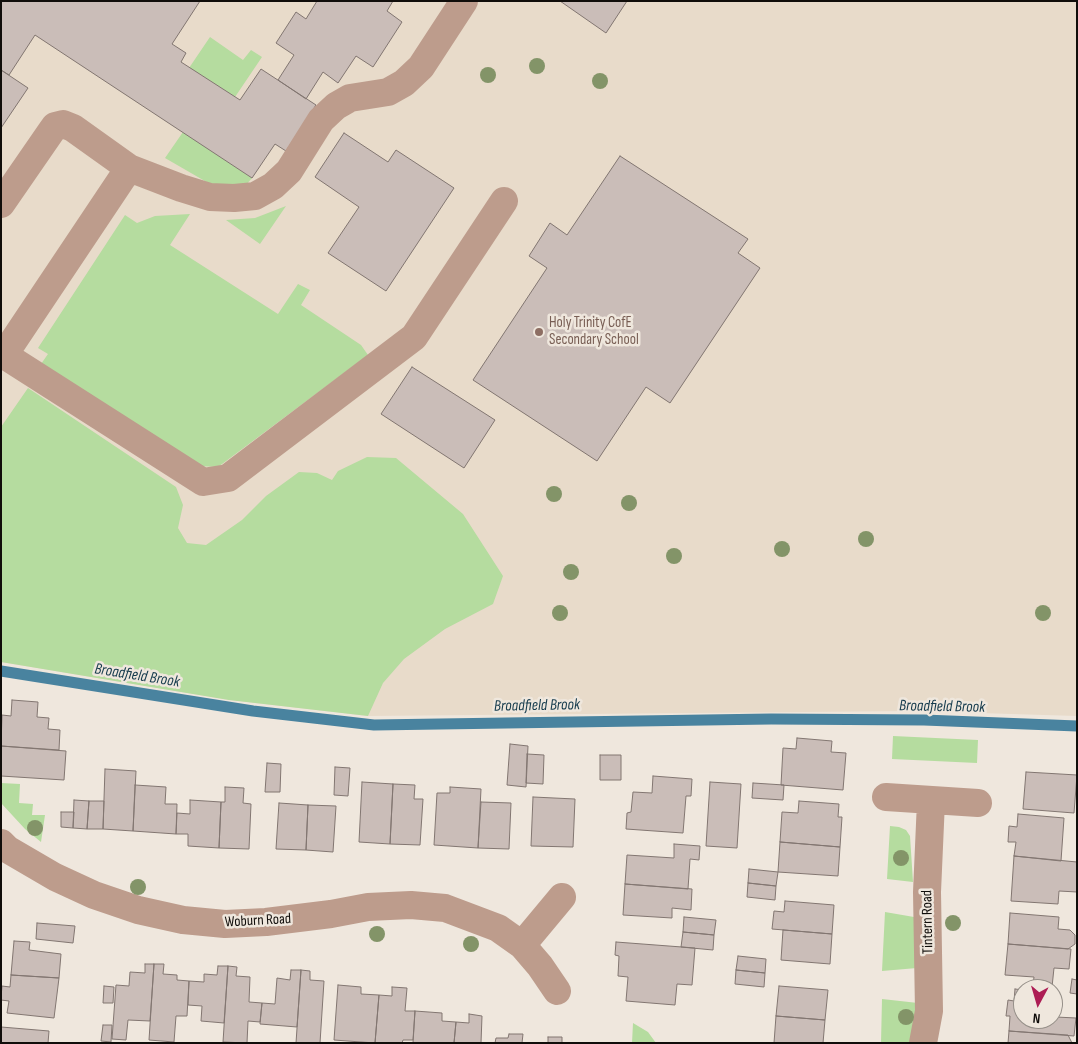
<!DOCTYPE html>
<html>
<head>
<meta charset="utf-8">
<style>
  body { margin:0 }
  #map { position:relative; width:1078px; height:1044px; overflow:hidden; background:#efe7dd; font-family:"Sofia Sans Condensed",sans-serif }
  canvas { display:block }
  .frame { position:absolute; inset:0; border:2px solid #100d0a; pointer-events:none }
  .north { position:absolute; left:1013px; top:979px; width:50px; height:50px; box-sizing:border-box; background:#efe7dd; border:1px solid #969089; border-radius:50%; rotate:186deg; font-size:14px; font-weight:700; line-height:20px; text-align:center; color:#100d0a }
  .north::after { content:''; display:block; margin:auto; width:18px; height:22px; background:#ad1d54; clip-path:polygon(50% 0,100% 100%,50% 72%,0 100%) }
</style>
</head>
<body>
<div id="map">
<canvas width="1078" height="1044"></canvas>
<div class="frame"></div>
<div class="north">N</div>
</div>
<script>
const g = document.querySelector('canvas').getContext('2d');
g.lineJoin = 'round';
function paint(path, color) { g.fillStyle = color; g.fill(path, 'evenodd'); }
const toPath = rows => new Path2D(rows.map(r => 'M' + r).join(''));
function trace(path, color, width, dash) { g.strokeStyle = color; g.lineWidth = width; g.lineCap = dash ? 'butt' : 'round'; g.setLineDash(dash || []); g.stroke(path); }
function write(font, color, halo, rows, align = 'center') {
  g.font = font + ' "Sofia Sans Condensed",sans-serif'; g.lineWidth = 5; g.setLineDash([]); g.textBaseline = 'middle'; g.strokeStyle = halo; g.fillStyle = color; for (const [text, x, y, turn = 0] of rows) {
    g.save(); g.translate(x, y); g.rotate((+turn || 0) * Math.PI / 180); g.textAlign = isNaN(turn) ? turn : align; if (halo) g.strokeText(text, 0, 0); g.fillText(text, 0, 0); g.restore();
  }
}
paint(toPath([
  [1,1,1077,1,1077,716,913,711,368,716,229,700,1,662]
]), '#e8dbca');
paint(toPath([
  [210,37,243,60,251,50,262,57,235,97,189,68],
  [183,132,252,178,245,186,210,184,165,158],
  [286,206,260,244,226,220,255,218],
  [190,214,170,245,278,314,298,284,310,290,301,305,361,345,368,355,218,467,198,466,41,364,48,354,38,348,125,215,137,223,155,216],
  [28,388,176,487,183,505,178,528,187,543,206,545,242,520,266,496,299,472,317,473,332,480,338,471,367,457,396,458,463,514,503,576,493,604,445,629,404,659,383,683,368,716,229,700,1,662,1,427],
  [893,736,978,740,977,763,892,759],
  [1,783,20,784,19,803,33,804,32,815,45,815,41,842,25,829,1,803],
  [890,826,899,827,906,830,910,836,913,882,887,879],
  [885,912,914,917,917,968,882,971],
  [882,999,918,1003,912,1043,881,1043],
  [633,1023,648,1032,656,1043,632,1043]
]), '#b5dc9f');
trace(toPath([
  [1,671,253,711,374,725,771,719,924,720,1077,726]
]), '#49839f', 11);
const building = toPath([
  [1,1,200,1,172,44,186,53,181,62,240,100,261,69,316,105,286,151,275,144,252,178,35,35,9,75,1,70,1,1],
  [317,1,393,1,387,11,402,22,373,67,356,56,338,83,323,72,306,99,278,80,294,55,276,43,296,12,306,19,317,1],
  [560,1,627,1,606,33,560,1],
  [1,70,28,88,1,128,1,70],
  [344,133,388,162,396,150,454,188,386,291,328,253,359,207,315,177,344,133],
  [620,156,748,239,738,253,760,268,670,403,646,387,597,461,473,380,547,268,529,256,550,223,567,235,620,156],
  [412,367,495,420,464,468,381,414,412,367],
  [12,700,38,702,37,717,49,718,48,729,60,730,59,750,1,746,2,715,11,716,12,700],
  [797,738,832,741,831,752,846,753,843,790,781,785,783,748,796,749,797,738],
  [510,744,528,746,526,787,507,785,510,744],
  [1,746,66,751,64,780,1,776,1,746],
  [527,754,544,755,543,784,526,783,527,754],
  [600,755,621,755,621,780,600,780,600,755],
  [267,763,281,764,280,792,265,792,267,763],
  [335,767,350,768,348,796,334,795,335,767],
  [105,769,136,771,133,831,103,829,105,769],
  [1026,772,1077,775,1074,813,1023,809,1026,772],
  [653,776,692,779,691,796,686,796,683,833,626,829,627,813,631,812,633,792,652,793,653,776],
  [362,782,393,784,390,844,359,842,362,782],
  [710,782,741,784,737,848,706,846,710,782],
  [753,783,784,785,783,800,752,798,753,783],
  [393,784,415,785,414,799,423,799,420,845,390,844,393,784],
  [135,785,166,787,165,804,177,804,176,834,133,831,135,785],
  [225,787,244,788,243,803,251,804,249,849,219,848,221,802,225,802,225,787],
  [450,787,481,789,478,848,434,845,437,793,450,793,450,787],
  [533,797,575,799,573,847,531,846,533,797],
  [74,800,89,801,87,829,73,828,74,800],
  [190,800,221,802,219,848,188,846,188,834,176,834,177,813,190,814,190,800],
  [89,801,104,801,103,829,87,829,89,801],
  [799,801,839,804,838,817,842,817,840,847,780,842,782,812,798,813,799,801],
  [481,802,511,803,509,849,478,848,481,802],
  [279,803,308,805,306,850,276,849,279,803],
  [308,805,336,806,333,852,306,850,308,805],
  [61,812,74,812,73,828,61,827,61,812],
  [1018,814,1064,818,1061,861,1014,856,1016,842,1008,842,1009,826,1017,827,1018,814],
  [780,842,840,847,838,876,778,872,780,842],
  [674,844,700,846,699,860,690,859,688,889,625,884,627,855,674,858,674,844],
  [1014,856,1077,862,1077,892,1059,891,1058,904,1011,901,1014,856],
  [749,869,778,872,776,886,748,883,749,869],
  [748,883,776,886,775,900,747,897,748,883],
  [625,884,692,889,691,910,672,908,672,918,623,915,625,884],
  [785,901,834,905,832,934,772,929,774,911,784,912,785,901],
  [1010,913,1059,917,1058,929,1070,930,1075,935,1075,944,1068,949,1008,944,1010,913],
  [684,917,716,920,714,935,683,932,684,917],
  [37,923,75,926,73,943,36,939,37,923],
  [783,930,832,934,830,964,781,960,783,930],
  [683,932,714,935,713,950,681,947,683,932],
  [14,941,30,942,29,950,61,954,59,978,11,975,14,941],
  [616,942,695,948,692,985,677,984,675,1005,626,1001,628,977,618,976,619,956,615,955,616,942],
  [1008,944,1071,949,1069,969,1054,968,1052,987,1033,985,1034,977,1005,975,1008,944],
  [738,956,766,959,765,973,736,970,738,956],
  [145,964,154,964,150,1021,128,1020,126,1040,112,1039,116,985,129,986,130,972,145,973,145,964],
  [154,964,164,964,163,974,177,975,177,980,189,981,187,1016,176,1016,174,1042,149,1040,154,964],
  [218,966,228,966,224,1023,201,1021,202,1006,188,1005,189,981,204,982,204,974,217,975,218,966],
  [228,966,237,967,236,976,250,977,249,1002,262,1003,260,1022,248,1021,247,1043,223,1042,228,966],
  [291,970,301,970,297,1027,260,1024,262,1003,275,1004,277,978,290,980,291,970],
  [301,970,310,971,310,980,324,981,320,1043,296,1043,301,970],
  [736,970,765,973,764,987,735,984,736,970],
  [11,975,59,978,54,1018,7,1013,9,1001,1,1000,1,997,2,986,10,987,11,975],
  [1072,979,1077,980,1077,994,1070,993,1072,979],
  [338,985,361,987,361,994,379,995,375,1043,334,1040,338,985],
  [104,986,114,987,113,1003,103,1003,104,986],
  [779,986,828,990,825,1020,776,1016,779,986],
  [392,987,407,988,405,1011,415,1011,413,1040,403,1040,402,1043,375,1043,379,995,392,996,392,987],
  [1015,989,1023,990,1023,1019,1053,1019,1053,1004,1057,1005,1056,1017,1076,1018,1074,1036,1009,1031,1010,1016,1006,1016,1008,1000,1014,1001,1015,989],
  [415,1011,442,1013,442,1021,456,1022,454,1043,413,1043,415,1011],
  [469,1014,482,1016,481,1043,454,1043,456,1022,469,1023,469,1014],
  [776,1016,825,1020,823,1043,774,1043,776,1016],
  [103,1025,112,1025,111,1042,101,1041,103,1025],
  [1,1027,49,1031,48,1043,1,1043,1,1027],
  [1009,1031,1068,1035,1072,1043,1008,1043,1009,1031],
  [509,1034,523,1034,522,1043,495,1043,496,1038,508,1038,509,1034],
  [548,1037,562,1037,562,1043,548,1043,548,1037]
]);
paint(building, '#cabdb8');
trace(building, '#827671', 1);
trace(toPath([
  [1,204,50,133,55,126,63,124,73,128,129,168,181,188,210,197,234,198,255,196,273,186,289,171,321,120,336,106,350,98,388,92,404,83,421,67,464,1],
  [1,353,203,482,228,478,414,337,504,201],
  [4,355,129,168],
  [886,797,978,803],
  [1,843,7,849,55,877,94,895,138,910,183,920,225,924,266,922,331,914,368,907,411,905,445,908,498,928,522,945],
  [557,991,540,966,522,945,562,897],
  [923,1043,929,1011,927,892,931,801]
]), '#bd9c8c', 28);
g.fillStyle = '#839468';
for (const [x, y] of [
  [537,66],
  [488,75],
  [600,81],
  [554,494],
  [629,503],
  [866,539],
  [782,549],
  [674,556],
  [571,572],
  [560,613],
  [1043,613],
  [35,828],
  [901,858],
  [138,887],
  [953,923],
  [377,934],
  [471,944],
  [906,1017]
]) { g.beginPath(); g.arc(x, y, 8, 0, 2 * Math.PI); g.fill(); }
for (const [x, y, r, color] of [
  [539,332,5,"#8d6e63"]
]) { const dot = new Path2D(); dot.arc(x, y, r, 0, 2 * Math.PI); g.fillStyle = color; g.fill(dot); trace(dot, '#efe7dd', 2); }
write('15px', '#785e54', '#efe7dd', [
  ["Holy Trinity CofE",549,323],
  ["Secondary School",549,340]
], 'left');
write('15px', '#100d0a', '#efe7dd', [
  ["Woburn Road",258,921,-3],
  ["Tintern Road",928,922,-91]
]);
write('italic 16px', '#153b4d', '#efe7dd', [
  ["Broadfield Brook",137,676,9],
  ["Broadfield Brook",537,706,-1],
  ["Broadfield Brook",942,707,1]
]);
</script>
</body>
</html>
